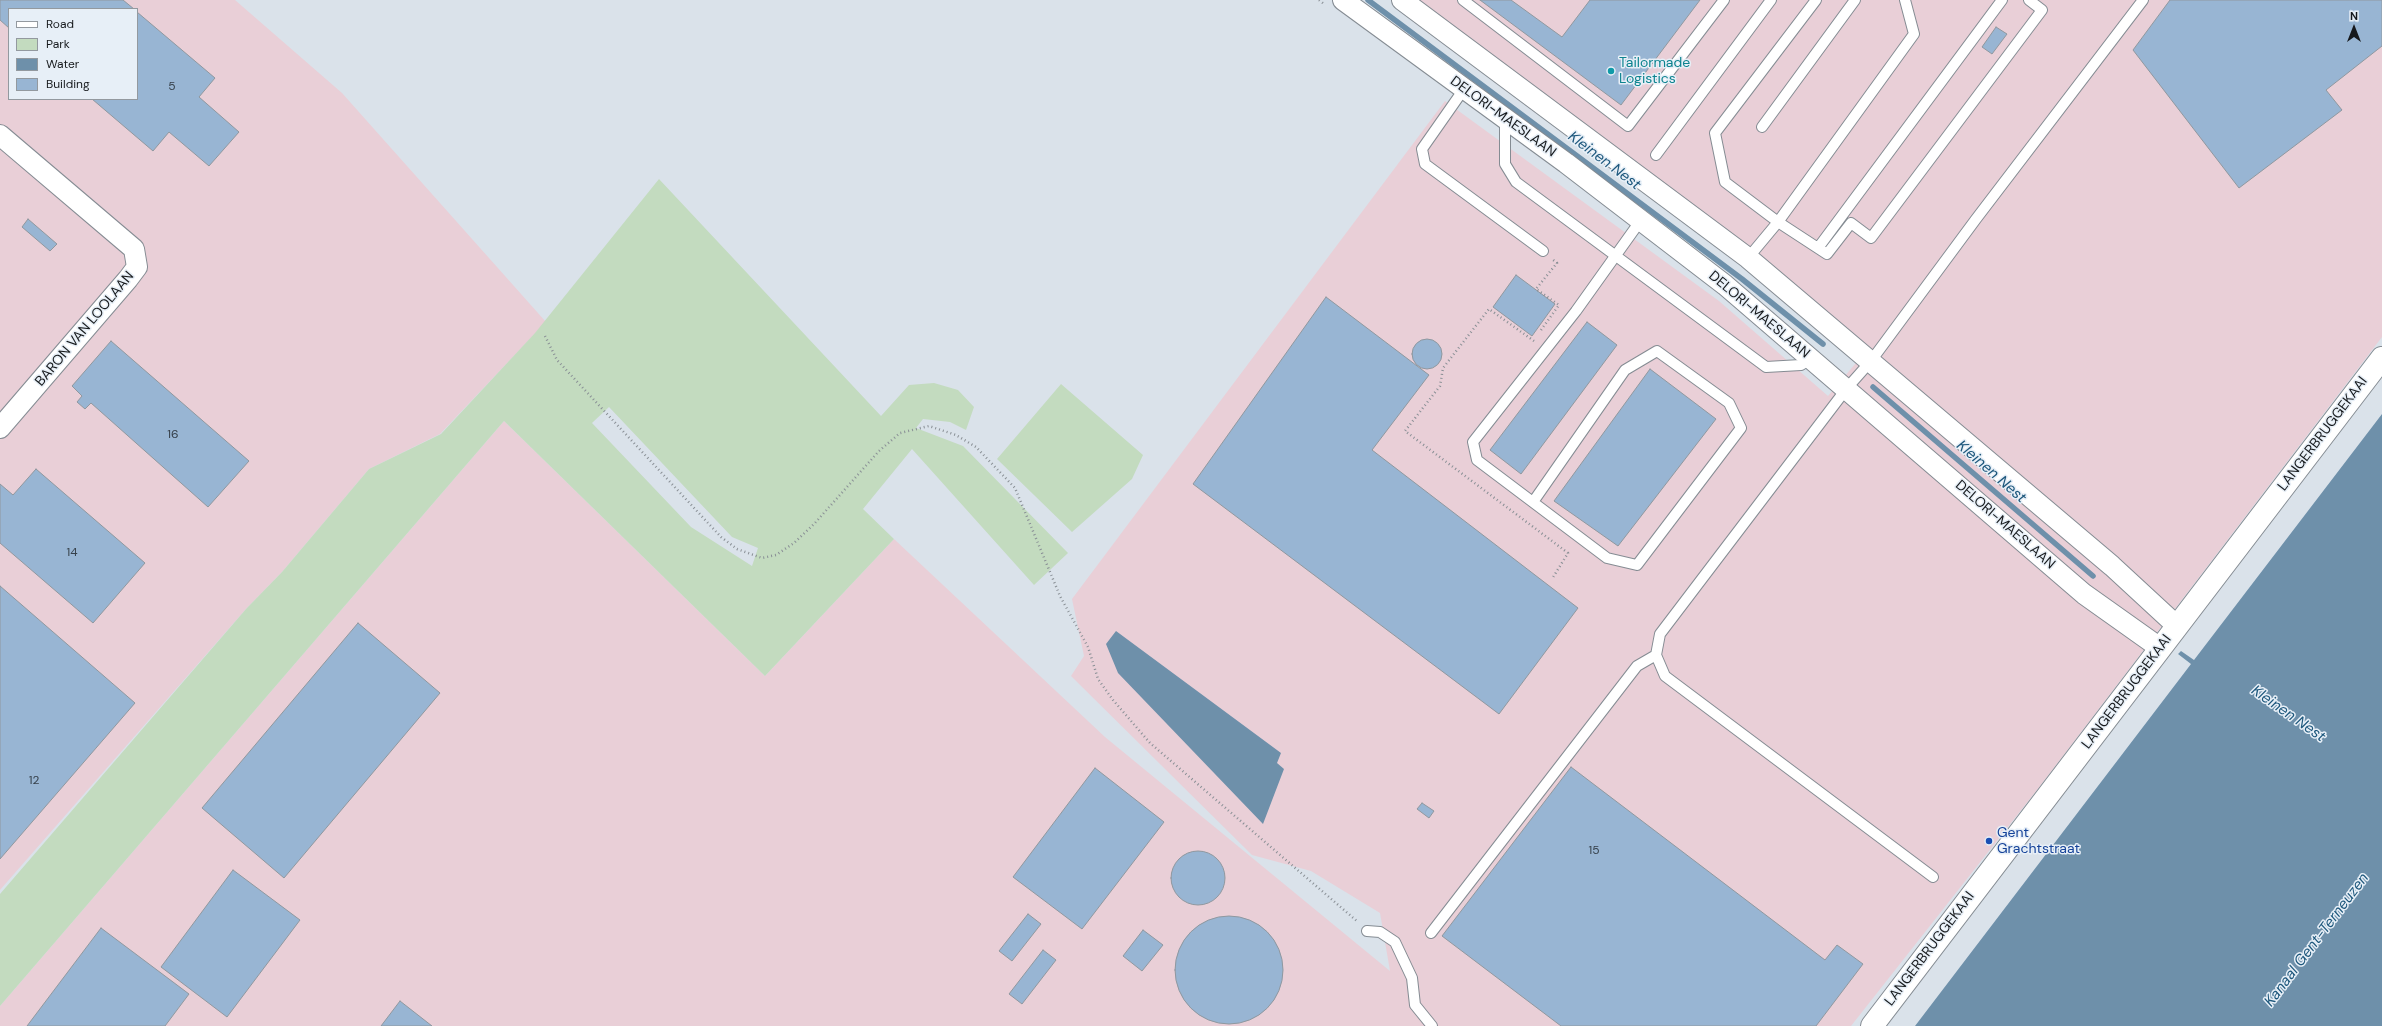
<!DOCTYPE html>
<html>
<head>
<meta charset="utf-8">
<style>
  body { margin:0 }
  #map { position:relative; width:2382px; height:1026px; overflow:hidden; background:#dae2ea; font-family:"DM Sans",sans-serif }
  canvas { display:block }
  .legend { position:absolute; left:8px; top:8px; width:130px; height:92px; box-sizing:border-box; background:#e7eff7; border:1px solid #93999f; margin:0; padding:5px 7px; list-style:none; font-size:12px; color:#16191c }
  .legend li { display:flex; align-items:center; gap:8px; height:20px }
  .legend b { width:20px; border:1px solid #93999f }
  .north { position:absolute; left:2334px; top:8px; width:40px; height:40px; -webkit-text-stroke:3px #e7eff7; paint-order:stroke; rotate:0deg; font-size:11px; font-weight:700; line-height:16px; text-align:center; color:#16191c }
  .north::after { content:''; display:block; margin:auto; width:14px; height:18px; background:#16191c; clip-path:polygon(50% 0,100% 100%,50% 72%,0 100%) }
</style>
</head>
<body>
<div id="map">
<canvas width="2382" height="1026"></canvas>
<ul class="legend">
<li><b style="height:5px;background:#fff"></b>Road</li>
<li><b style="height:11px;background:#c3dbbf"></b>Park</li>
<li><b style="height:11px;background:#6e90aa"></b>Water</li>
<li><b style="height:11px;background:#98b5d3"></b>Building</li>
</ul>
<div class="north">N</div>
</div>
<script>
const g = document.querySelector('canvas').getContext('2d');
g.lineJoin = 'round';
function paint(path, color) { g.fillStyle = color; g.fill(path, 'evenodd'); }
const toPath = rows => new Path2D(rows.map(r => 'M' + r).join(''));
function trace(path, color, width, dash) { g.strokeStyle = color; g.lineWidth = width; g.lineCap = dash ? 'butt' : 'round'; g.setLineDash(dash || []); g.stroke(path); }
function write(font, color, halo, rows, align = 'center') {
  g.font = font + ' "DM Sans",sans-serif'; g.lineWidth = 3; g.setLineDash([]); g.textBaseline = 'middle'; g.strokeStyle = halo; g.fillStyle = color; for (const [text, x, y, turn = 0] of rows) {
    g.save(); g.translate(x, y); g.rotate((+turn || 0) * Math.PI / 180); g.textAlign = isNaN(turn) ? turn : align; if (halo) g.strokeText(text, 0, 0); g.fillText(text, 0, 0); g.restore();
  }
}
paint(toPath([
  [0,0,235,0,342,93,546,322,440,434,369,469,282,572,246,609,0,890],
  [9,9,137,9,137,99,9,99],
  [1414,0,2382,0,2382,337,2037,790,1851,1026,0,1026,0,1006,504,421,765,676,894,539,1105,737,1390,971,1380,913,1311,871,1252,855,1071,676,1084,656,1072,599,1445,101,1719,301,1828,396,1866,351]
]), '#e9cfd7');
paint(toPath([
  [659,179,881,416,909,385,934,383,958,390,974,407,966,430,950,422,923,419,916,428,963,446,1068,553,1034,585,912,449,863,509,894,539,765,676,504,421,0,1006,0,894,246,609,282,572,369,469,441,434,535,333],
  [609,407,732,537,758,548,752,566,691,527,592,423],
  [1061,384,1143,455,1132,479,1072,532,997,459]
]), '#c3dbbf');
paint(toPath([
  [2382,414,2382,1026,1915,1026,2191,664,2178,654,2181,651,2194,660],
  [1116,631,1281,753,1277,763,1284,769,1263,824,1118,673,1106,644]
]), '#6e90aa');
trace(toPath([
  [1368,0,1742,279,1823,344],
  [1873,387,2093,576]
]), '#6e90aa', 5.5);
const building = toPath([
  [0,0,123,0,134,9,9,9,9,28,0,20,0,0],
  [1480,0,1511,0,1562,37,1590,0,1700,0,1621,105,1480,0],
  [2170,0,2382,0,2382,46,2326,90,2342,110,2239,188,2133,50,2170,0],
  [137,12,215,78,199,97,239,132,209,166,169,132,153,151,92,99,137,99,137,12],
  [1996,27,2007,34,1992,54,1982,47,1996,27],
  [28,219,57,244,50,251,22,227,28,219],
  [1516,275,1555,304,1532,336,1493,307,1516,275],
  [1326,297,1429,375,1372,450,1578,608,1499,714,1193,484,1326,297],
  [1587,322,1617,345,1521,474,1490,450,1587,322],
  '1412 354a15 15 0 1 1 30 0a15 15 0 1 1-30 0Z',
  [111,341,249,461,208,507,91,403,85,409,77,402,82,396,72,386,111,341],
  [1650,369,1716,419,1618,546,1554,501,1650,369],
  [36,469,145,563,93,623,0,543,0,484,13,495,36,469],
  [0,586,135,703,0,859,0,586],
  [358,623,440,693,284,878,202,808,358,623],
  [1571,767,1825,960,1837,945,1863,964,1816,1026,1561,1026,1442,936,1571,767],
  [1095,768,1164,822,1082,929,1013,877,1095,768],
  [1422,803,1434,811,1429,818,1417,809,1422,803],
  '1171 878a27 27 0 1 1 54 0a27 27 0 1 1-54 0Z',
  [233,870,300,920,227,1017,161,967,233,870],
  [1028,914,1041,924,1012,961,999,951,1028,914],
  '1175 970a54 54 0 1 1 108 0a54 54 0 1 1-108 0Z',
  [101,928,189,994,165,1026,27,1026,101,928],
  [1143,930,1163,945,1142,971,1123,956,1143,930],
  [1043,950,1056,960,1022,1004,1009,994,1043,950],
  [400,1001,432,1026,381,1026,400,1001]
]);
paint(building, '#98b5d3');
trace(building, '#90989f', 1);
const service = toPath([
  [1463,0,1628,126,1724,0],
  [1816,0,1715,133,1725,182,1778,222,1827,254,1851,223,1871,238,2042,10,2029,0],
  [1464,89,1422,149,1425,164,1543,251],
  [1505,119,1505,164,1516,182,1766,367,1801,365,1812,358],
  [1762,127,1855,0],
  [1656,155,1771,0],
  [1818,248,2002,0],
  [1748,258,1778,222,1914,34,1905,0],
  [1533,502,1625,370,1657,351,1729,403,1741,428,1637,565,1607,558,1477,460,1473,442,1576,311,1641,220],
  [1656,655,1665,676,1933,877],
  [1367,931,1380,932,1395,942,1412,978,1415,1005,1432,1026],
  [1431,933,1637,666,1656,655,1660,634,1847,388,1871,361,1976,219,2143,0]
]);
const minor = toPath([
  [1343,0,1566,163,1725,285,2084,594,2160,648],
  [1402,0,1748,258,2112,566,2177,626],
  [0,135,134,249,137,267,128,279,0,428]
]);
const secondary = toPath([
  [1872,1026,2382,358]
]);
trace(service, '#858c93', 12);
trace(minor, '#858c93', 22);
trace(secondary, '#858c93', 24);
trace(toPath([
  [1319,0,1324,4],
  [1541,330,1559,305,1536,289,1557,263,1552,259],
  [545,336,557,360,721,537,737,549,762,558,776,555,794,543,815,523,879,451,900,433,929,426,956,435,976,447,1015,488,1060,596,1088,647,1098,679,1113,700,1150,743,1358,922],
  [1534,341,1489,309,1443,368,1440,386,1405,431,1568,553,1552,579]
]), '#898f95', 2.5, [1, 3]);
trace(service, '#fff', 10);
trace(minor, '#fff', 20);
trace(secondary, '#fff', 22);
for (const [x, y, r, color] of [
  [1611,71,4,"#0f9aa8"],
  [1989,841,4,"#1a4fb4"]
]) { const dot = new Path2D(); dot.arc(x, y, r, 0, 2 * Math.PI); g.fillStyle = color; g.fill(dot); trace(dot, '#e7eff7', 1.5); }
write('12px', '#36404a', null, [
  ["5",172,87],
  ["16",173,435],
  ["14",72,553],
  ["12",34,781],
  ["15",1594,851]
]);
write('14px', '#0d838f', '#e7eff7', [
  ["Tailormade",1619,63],
  ["Logistics",1619,79]
], 'left');
write('14px', '#16191c', '#e7eff7', [
  ["DELORI-MAESLAAN",1503,117,36],
  ["DELORI-MAESLAAN",1759,315,40],
  ["BARON VAN LOOLAAN",85,329,-50],
  ["LANGERBRUGGEKAAI",2323,434,-53],
  ["DELORI-MAESLAAN",2005,525,41],
  ["LANGERBRUGGEKAAI",2127,692,-53],
  ["LANGERBRUGGEKAAI",1930,949,-53]
]);
write('14px', '#164399', '#e7eff7', [
  ["Gent",1997,833],
  ["Grachtstraat",1997,849]
], 'left');
write('italic 15px', '#1d577c', '#e7eff7', [
  ["Kleinen Nest",1604,161,37],
  ["Kleinen Nest",1991,472,41],
  ["Kleinen Nest",2288,714,35],
  ["Kanaal Gent-Terneuzen",2317,940,-53]
]);
</script>
</body>
</html>
